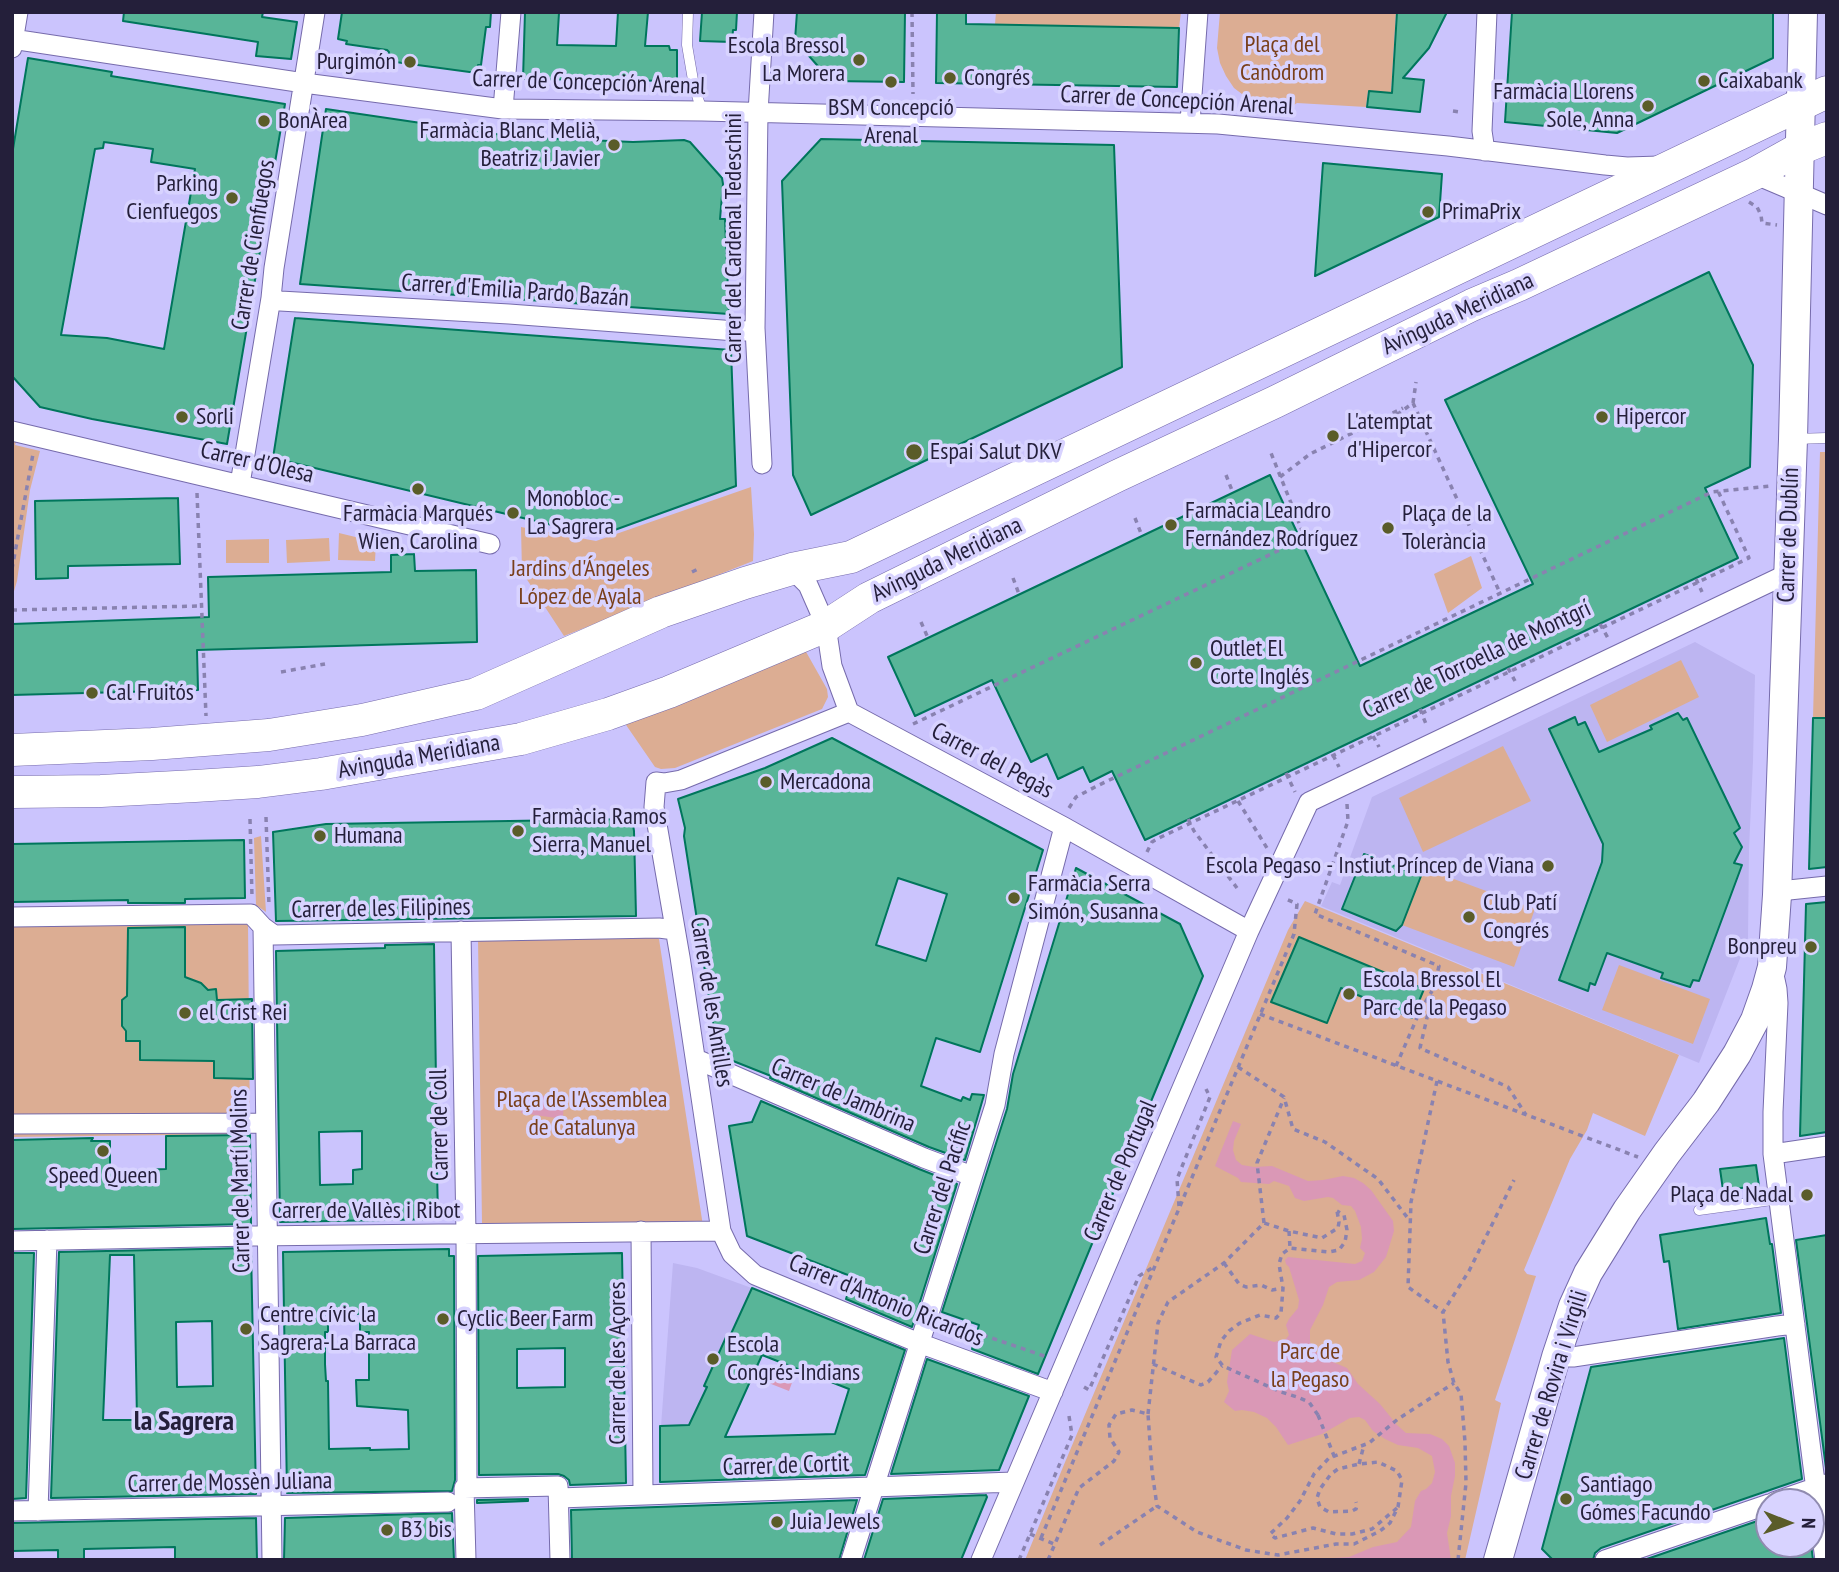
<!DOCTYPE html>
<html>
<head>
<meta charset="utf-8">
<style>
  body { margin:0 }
  #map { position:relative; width:1839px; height:1572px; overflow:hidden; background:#cbc4fd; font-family:"PT Sans Narrow",sans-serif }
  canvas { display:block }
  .frame { position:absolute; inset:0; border:14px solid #241f3a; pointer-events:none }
  .north { position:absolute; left:1755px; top:1488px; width:70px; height:70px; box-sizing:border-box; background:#d8d3ff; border:2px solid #908bb0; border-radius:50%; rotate:91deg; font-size:19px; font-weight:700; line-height:28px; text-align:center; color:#241f3a }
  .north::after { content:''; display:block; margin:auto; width:24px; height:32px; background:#5a5c29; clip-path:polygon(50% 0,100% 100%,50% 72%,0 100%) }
</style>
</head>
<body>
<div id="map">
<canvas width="1839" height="1572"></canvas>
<div class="frame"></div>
<div class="north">N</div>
</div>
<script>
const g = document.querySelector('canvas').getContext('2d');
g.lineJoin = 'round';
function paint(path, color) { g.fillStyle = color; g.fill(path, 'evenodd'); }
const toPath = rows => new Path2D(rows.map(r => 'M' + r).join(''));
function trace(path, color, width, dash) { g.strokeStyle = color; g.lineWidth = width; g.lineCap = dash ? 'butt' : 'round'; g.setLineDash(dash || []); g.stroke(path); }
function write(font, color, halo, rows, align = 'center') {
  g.font = font + ' "PT Sans Narrow",sans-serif'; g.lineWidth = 7; g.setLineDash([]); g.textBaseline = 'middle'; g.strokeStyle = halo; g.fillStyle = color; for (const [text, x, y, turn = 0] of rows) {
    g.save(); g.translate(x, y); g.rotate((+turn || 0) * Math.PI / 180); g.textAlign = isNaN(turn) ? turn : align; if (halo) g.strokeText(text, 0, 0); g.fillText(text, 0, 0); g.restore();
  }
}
paint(toPath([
  [1695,642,1755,675,1753,761,1749,849,1748,938,1699,1063,1321,906,1332,882,1340,885,1372,797],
  [673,1263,697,1268,787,1301,732,1420,711,1448,660,1440]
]), '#bdb5f1');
paint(toPath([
  [996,12,1181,12,1179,28,995,24],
  [1220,12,1396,12,1391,93,1368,91,1366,107,1297,103,1291,107,1264,104,1246,97,1234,88,1226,76,1220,63,1217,48],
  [12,438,17,439,15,445,40,451,30,490,17,581,12,598,12,610],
  [1820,452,1827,452,1827,867,1809,869],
  [751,487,754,534,753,561,564,636,522,572,521,527,596,541],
  [339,533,376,542,375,561,338,560],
  [329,538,330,561,287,563,286,540],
  [269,539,269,563,226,563,226,540],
  [1471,556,1482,588,1448,613,1434,574],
  [805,650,827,689,828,697,822,709,675,768,661,769,655,767,624,722],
  [1681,660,1699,697,1607,742,1590,705],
  [1503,746,1531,801,1423,852,1399,798],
  [261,836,266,912,256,905,254,838],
  [1424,868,1535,909,1514,967,1402,925],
  [1305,901,1679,1055,1645,1136,1593,1113,1587,1130,1570,1159,1524,1270,1527,1274,1536,1276,1495,1400,1501,1403,1465,1560,1025,1560,1063,1467,1288,930],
  [248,923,250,1134,12,1137,12,925],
  [653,935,659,939,703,1226,482,1224,478,938],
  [1619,965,1710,999,1693,1044,1602,1010]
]), '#dcad93');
paint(toPath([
  [524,1095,564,1097,563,1119,521,1113],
  [1233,1121,1241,1124,1234,1141,1233,1150,1236,1160,1242,1165,1254,1167,1272,1166,1308,1181,1323,1180,1343,1176,1354,1178,1363,1183,1371,1190,1393,1221,1394,1231,1386,1257,1374,1272,1359,1280,1337,1282,1329,1287,1323,1305,1310,1330,1310,1342,1314,1350,1321,1357,1347,1368,1358,1384,1380,1404,1397,1425,1406,1433,1430,1434,1442,1439,1449,1446,1455,1463,1455,1476,1451,1496,1451,1516,1447,1533,1451,1560,1302,1560,1349,1557,1373,1547,1397,1542,1411,1527,1415,1501,1421,1491,1426,1489,1432,1483,1435,1472,1432,1456,1418,1448,1398,1445,1385,1439,1373,1431,1365,1420,1359,1417,1350,1418,1322,1434,1288,1445,1276,1427,1267,1418,1254,1412,1242,1410,1235,1411,1224,1402,1229,1391,1227,1382,1232,1350,1250,1334,1274,1342,1286,1339,1289,1335,1286,1325,1289,1319,1298,1308,1299,1300,1289,1267,1286,1264,1285,1260,1288,1257,1355,1264,1362,1261,1365,1253,1360,1248,1362,1239,1361,1227,1355,1211,1351,1206,1342,1205,1333,1198,1328,1197,1304,1201,1295,1198,1289,1186,1274,1181,1269,1184,1241,1182,1238,1178,1215,1166],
  [767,1366,794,1377,789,1391,761,1380]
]), '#da98b6');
const building = toPath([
  [124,12,263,12,262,17,297,22,291,59,256,56,258,42,123,21,124,12],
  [342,12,491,12,490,27,486,27,481,65,478,65,477,73,388,61,389,52,387,50,346,44,347,41,338,39,342,12],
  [525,12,559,13,557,45,616,46,618,12,648,12,645,46,669,46,670,50,677,50,677,81,523,79,525,12],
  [702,12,737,12,736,30,733,30,732,42,700,41,702,12],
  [797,12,905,12,904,82,831,81,795,40,797,12],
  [937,12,966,12,966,24,1179,28,1177,87,936,83,937,12],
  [1397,12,1447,12,1429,48,1403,78,1424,80,1420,112,1367,107,1369,91,1392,93,1397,12],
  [1512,12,1773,12,1773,58,1617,133,1505,122,1512,12],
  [28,58,112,72,111,76,285,104,227,444,92,419,40,407,12,376,12,155,28,58],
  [104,142,153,149,151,162,195,169,164,349,107,338,61,335,95,149,103,148,104,142],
  [326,109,516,137,633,142,684,140,690,142,722,178,723,184,720,219,725,219,729,314,300,284,326,109],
  [821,139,1114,145,1122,367,811,515,793,475,782,181,821,139],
  [1323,163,1442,174,1439,217,1315,276,1323,163],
  [1709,272,1753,365,1750,467,1705,488,1738,558,1145,840,1112,771,1090,782,1083,767,1058,779,1047,754,1031,762,992,680,915,716,888,657,1270,475,1360,666,1533,584,1445,400,1709,272],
  [295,318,731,350,736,486,598,536,273,458,295,318],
  [178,498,180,564,68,566,68,578,36,579,35,501,178,498],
  [414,554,415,571,476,570,477,642,197,650,198,690,12,695,12,624,209,617,208,577,391,572,391,555,414,554],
  [1678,713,1683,720,1687,718,1740,828,1734,833,1742,847,1734,863,1742,865,1699,981,1693,980,1690,987,1661,978,1663,973,1607,953,1595,985,1590,983,1588,991,1559,980,1602,862,1603,844,1549,729,1575,717,1578,725,1585,722,1599,752,1652,729,1650,726,1678,713],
  [1813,718,1827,718,1827,867,1809,869,1813,718],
  [832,738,1043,850,980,1052,936,1038,921,1086,961,1101,963,1097,970,1100,972,1094,984,1095,965,1160,929,1147,770,1078,771,1076,718,1055,684,836,685,828,678,799,765,768,832,738],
  [898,878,947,894,926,961,876,945,898,878],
  [632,819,634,831,636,916,276,921,273,832,326,824,632,819],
  [244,840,245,898,185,899,185,903,128,903,128,900,12,902,12,844,244,840],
  [1364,854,1421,876,1402,925,1396,931,1342,909,1364,854],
  [1076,868,1180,924,1203,976,1038,1374,972,1349,979,1325,942,1312,1007,1109,1013,1074,1076,868],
  [1827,902,1827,1132,1800,1136,1806,904,1827,902],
  [185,927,185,977,201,983,208,990,216,989,217,1000,252,999,253,1079,214,1078,214,1061,140,1060,140,1041,126,1041,126,1031,122,1026,122,1000,127,996,128,928,185,927],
  [1299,937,1424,989,1412,1018,1341,988,1327,1023,1271,1002,1299,937],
  [434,944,437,1150,444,1151,445,1168,437,1168,438,1219,280,1222,276,951,385,948,385,945,434,944],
  [362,1131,362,1169,353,1170,353,1184,320,1185,319,1132,362,1131],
  [761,1101,919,1169,957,1184,912,1327,846,1299,853,1277,747,1236,729,1126,752,1122,761,1101],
  [250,1135,251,1224,12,1229,12,1140,93,1138,91,1141,110,1141,110,1171,166,1169,166,1136,250,1135],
  [1756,1165,1759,1186,1723,1190,1720,1169,1756,1165],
  [1766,1218,1770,1244,1772,1244,1781,1313,1678,1329,1669,1261,1664,1262,1660,1235,1766,1218],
  [1827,1235,1827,1467,1826,1468,1796,1240,1827,1235],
  [251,1248,256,1494,51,1498,59,1252,251,1248],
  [110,1255,134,1255,137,1420,103,1420,110,1255],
  [212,1321,213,1386,177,1387,176,1322,212,1321],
  [449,1249,449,1256,454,1256,455,1480,452,1491,287,1493,283,1252,449,1249],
  [328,1314,360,1314,360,1332,369,1332,369,1380,356,1380,357,1406,408,1410,409,1449,370,1450,370,1448,329,1449,328,1381,326,1381,325,1364,325,1332,328,1332,328,1314],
  [12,1253,34,1253,26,1498,12,1499,12,1253],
  [622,1253,626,1483,570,1485,569,1480,564,1476,558,1474,479,1475,478,1256,622,1253],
  [565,1348,565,1387,517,1388,517,1349,565,1348],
  [752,1288,905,1350,865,1475,660,1482,660,1426,689,1425,707,1387,704,1386,727,1335,730,1336,752,1288],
  [762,1355,849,1389,835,1434,725,1437,762,1355],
  [1784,1338,1802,1479,1601,1548,1595,1553,1593,1560,1553,1560,1542,1549,1591,1367,1784,1338],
  [927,1359,1029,1396,999,1470,891,1474,927,1359],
  [986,1495,987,1497,961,1560,864,1560,883,1499,986,1495],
  [528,1499,528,1501,477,1503,477,1500,528,1499],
  [857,1500,839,1560,572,1560,571,1510,857,1500],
  [452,1513,454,1560,284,1560,285,1518,452,1513],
  [1769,1517,1769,1544,1811,1544,1813,1560,1644,1560,1769,1517],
  [256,1518,257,1560,175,1560,175,1547,84,1549,84,1560,58,1560,58,1550,12,1551,12,1523,256,1518]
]);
paint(building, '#58b598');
trace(building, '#00765c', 2);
const lane = toPath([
  [688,12,687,45,694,86,702,111],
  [1794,439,1827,438],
  [1699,1210,1779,1199]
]);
const street = toPath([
  [12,39,304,83,503,109,702,111,1218,124,1448,146,1605,165,1627,167,1660,166],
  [12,48,18,12],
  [503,109,511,12],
  [1190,123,1198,12],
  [1485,151,1482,131,1487,12],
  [1754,174,1827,205],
  [271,298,280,301,509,314,736,331,745,331,755,328],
  [12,431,490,544],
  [762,464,755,328,758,113,764,12],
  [240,484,271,298,274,268,315,12],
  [792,569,808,585,826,626,832,666,849,712,1064,827,1249,931],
  [849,712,681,780,664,783,656,782,654,807,680,957,721,1231,732,1254,755,1275,919,1343,1053,1392],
  [1777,895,1789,890,1827,886],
  [12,917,251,914,263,927,274,935,659,928,675,930],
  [263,927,272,1560],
  [461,931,466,1235,467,1486],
  [1774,975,1777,989,1778,1003,1773,1112,1773,1154,1825,1560],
  [696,1059,924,1158,972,1176],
  [12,1124,265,1123],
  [1773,1154,1827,1146],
  [641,1231,643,1495],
  [12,1241,251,1236,721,1231],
  [1556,1357,1573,1357,1777,1326,1795,1324],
  [559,1498,1014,1482],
  [1774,1502,1826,1484],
  [12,1511,448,1502],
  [38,1511,47,1240],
  [466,1560,464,1488,558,1486,560,1560],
  [851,1560,995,1105,1004,1054,1064,827],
  [981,1560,1249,931,1309,802,1787,574],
  [1605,1560,1769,1504]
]);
const secondary = toPath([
  [1498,1560,1556,1357,1573,1306,1588,1273,1627,1210,1667,1153,1706,1102,1737,1054,1755,1020,1766,989,1772,967,1777,895,1793,439,1803,12]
]);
const primary = toPath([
  [12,750,152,744,269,735,362,720,476,694,661,612,745,583,792,569,851,557,1827,92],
  [12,792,101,791,195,786,258,782,321,774,521,739,608,714,669,692,826,626,869,598,1117,476,1275,402,1472,305,1519,285,1754,174,1799,149,1827,138]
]);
trace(lane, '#766bac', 11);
trace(street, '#766bac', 21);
trace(secondary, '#766bac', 30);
trace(primary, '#766bac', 33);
trace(toPath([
  [912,12,913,94],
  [1453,111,1460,112],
  [1749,202,1757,207,1761,215,1762,223,1777,225],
  [1413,403,1416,382],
  [1360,428,1371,428,1391,419,1413,403,1500,593],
  [1226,475,1233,493],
  [1280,477,1310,454,1403,408],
  [197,493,206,716],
  [1135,518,1142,536],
  [12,569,33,454],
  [692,572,698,569],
  [1013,578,1019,594],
  [1696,579,1702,592],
  [12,610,201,606],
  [921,622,928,638],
  [1600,624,1608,638],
  [1508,668,1515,681],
  [281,672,325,664],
  [1420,709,1426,724],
  [913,724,1305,538,1271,453],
  [1373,736,1379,747],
  [1333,755,1339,767],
  [1286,773,1295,792],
  [1238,801,1267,848],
  [1347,804,1348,821,1315,914,1439,966,1420,1048,1508,1087,1526,1115],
  [1069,808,1076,797,1097,786,1712,492,1770,486],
  [266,817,269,906],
  [250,819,252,897],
  [1188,819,1194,831,1237,888],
  [1147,852,1152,842,1159,838,1749,558,1718,491],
  [1260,1014,1638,1157],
  [1396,1066,1420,1011,1432,991],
  [1238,1067,1284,1097,1293,1129,1325,1142,1378,1179,1410,1221],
  [1437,1081,1411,1202,1408,1287,1443,1312],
  [1179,1206,1177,1179,1210,1097,1206,1089],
  [1264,1223,1257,1163,1284,1098],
  [1289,1231,1290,1248],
  [1224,1263,1239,1284,1246,1287,1261,1285,1272,1290,1283,1288],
  [945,1322,1047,1357],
  [1153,1364,1201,1385,1208,1382,1222,1366],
  [1084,1387,1089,1390,1139,1276,1152,1268],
  [1148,1414,1158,1323,1168,1302,1224,1263,1264,1223,1289,1231,1322,1238,1338,1228,1339,1222,1337,1211],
  [1318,1415,1309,1402,1297,1397,1281,1392,1223,1366,1216,1357,1221,1341,1229,1331,1240,1323,1260,1315,1276,1318,1281,1313,1283,1288,1279,1264,1282,1254,1290,1248,1329,1252,1339,1250,1345,1242,1347,1230,1344,1215,1337,1211],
  [1359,1464,1364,1445],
  [1397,1508,1372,1529,1352,1534,1336,1534,1313,1528,1275,1538,1270,1534,1287,1518,1300,1501,1314,1474,1329,1458,1369,1443,1398,1419,1454,1383],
  [1030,1534,1054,1544],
  [1041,1538,1294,934,1297,904,1284,898],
  [1100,1545,1157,1506],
  [1019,1560,1072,1435,1069,1416],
  [1048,1560,1079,1488,1114,1461,1119,1452,1110,1438,1109,1425,1116,1414,1132,1410,1148,1414,1152,1471,1157,1506,1197,1532,1246,1550,1278,1555,1336,1544,1354,1544,1380,1531,1390,1523,1398,1507,1402,1480,1397,1471,1378,1462,1359,1464,1338,1469,1331,1474,1320,1489,1317,1498,1320,1507,1329,1512,1352,1511,1356,1509,1357,1505,1356,1502],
  [1458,1560,1466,1483,1465,1442,1461,1394,1454,1383,1448,1362,1443,1312,1469,1271,1514,1180]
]), '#8982b0', 3.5, [5, 5]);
trace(lane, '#fff', 10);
trace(street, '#fff', 19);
trace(secondary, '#fff', 28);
trace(primary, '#fff', 32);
trace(toPath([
  [1318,1415,1336,1461]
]), '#8982b0', 3.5, [5, 5]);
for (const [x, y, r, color] of [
  [859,60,7,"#5a5c29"],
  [410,62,7,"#5a5c29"],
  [950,78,7,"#5a5c29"],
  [1704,81,7,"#5a5c29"],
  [891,82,7,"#5a5c29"],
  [1648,106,7,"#5a5c29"],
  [264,121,7,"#5a5c29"],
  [614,145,7,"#5a5c29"],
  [232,198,7,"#5a5c29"],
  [1428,212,7,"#5a5c29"],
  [182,417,7,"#5a5c29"],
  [1602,417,7,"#5a5c29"],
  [1333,436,7,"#5a5c29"],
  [914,452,9,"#5a5c29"],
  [418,489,7,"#5a5c29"],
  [513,513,7,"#5a5c29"],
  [1171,525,7,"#5a5c29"],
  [1388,528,7,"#5a5c29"],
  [1196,663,7,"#5a5c29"],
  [92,693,7,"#5a5c29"],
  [766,782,7,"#5a5c29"],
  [518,831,7,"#5a5c29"],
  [320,836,7,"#5a5c29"],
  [1548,866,7,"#5a5c29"],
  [1014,898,7,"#5a5c29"],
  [1469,917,7,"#5a5c29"],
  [1811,947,7,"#5a5c29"],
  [1349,994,7,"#5a5c29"],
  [185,1013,7,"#5a5c29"],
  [103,1151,7,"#5a5c29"],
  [1807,1195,7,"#5a5c29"],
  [443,1319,7,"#5a5c29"],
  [246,1329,7,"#5a5c29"],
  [713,1359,7,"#5a5c29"],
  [1566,1499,7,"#5a5c29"],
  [777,1522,7,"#5a5c29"],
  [387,1530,7,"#5a5c29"]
]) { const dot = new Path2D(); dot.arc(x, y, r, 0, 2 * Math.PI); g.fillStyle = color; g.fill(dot); trace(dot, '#d8d3ff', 2.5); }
write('24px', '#793f1a', '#d8d3ff', [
  ["Plaça del",1282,45],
  ["Canòdrom",1282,73],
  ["Jardins d'Ángeles",580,569],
  ["López de Ayala",580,597],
  ["Plaça de l'Assemblea",582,1100],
  ["de Catalunya",582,1128],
  ["Parc de",1310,1352],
  ["la Pegaso",1310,1380]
]);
write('24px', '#241f3a', '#d8d3ff', [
  ["Escola Bressol",845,46,"right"],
  ["La Morera",845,74,"right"],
  ["Purgimón",396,62,"right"],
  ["Congrés",964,78],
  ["Caixabank",1718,81],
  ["Farmàcia Llorens",1634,92,"right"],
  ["Sole, Anna",1634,120,"right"],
  ["BSM Concepció",891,108,"center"],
  ["Arenal",891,136,"center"],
  ["BonÀrea",278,121],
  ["Farmàcia Blanc Melià,",600,131,"right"],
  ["Beatriz i Javier",600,159,"right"],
  ["Parking",218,184,"right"],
  ["Cienfuegos",218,212,"right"],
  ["PrimaPrix",1442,212],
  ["Sorli",196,417],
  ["Hipercor",1616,417],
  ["L'atemptat",1347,422],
  ["d'Hipercor",1347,450],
  ["Espai Salut DKV",930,452],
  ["Monobloc -",527,499],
  ["La Sagrera",527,527],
  ["Farmàcia Leandro",1185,511],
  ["Fernández Rodríguez",1185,539],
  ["Farmàcia Marqués",418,514,"center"],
  ["Wien, Carolina",418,542,"center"],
  ["Plaça de la",1402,514],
  ["Tolerància",1402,542],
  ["Outlet El",1210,649],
  ["Corte Inglés",1210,677],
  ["Cal Fruitós",106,693],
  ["Mercadona",780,782],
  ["Farmàcia Ramos",532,817],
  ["Sierra, Manuel",532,845],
  ["Humana",334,836],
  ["Escola Pegaso - Instiut Príncep de Viana",1534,866,"right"],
  ["Farmàcia Serra",1028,884],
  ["Simón, Susanna",1028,912],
  ["Club Patí",1483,903],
  ["Congrés",1483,931],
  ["Bonpreu",1797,947,"right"],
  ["Escola Bressol El",1363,980],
  ["Parc de la Pegaso",1363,1008],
  ["el Crist Rei",199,1013],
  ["Speed Queen",103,1176,"center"],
  ["Plaça de Nadal",1793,1195,"right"],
  ["Centre cívic la",260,1315],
  ["Sagrera-La Barraca",260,1343],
  ["Cyclic Beer Farm",457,1319],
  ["Escola",727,1345],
  ["Congrés-Indians",727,1373],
  ["Santiago",1580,1485],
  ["Gómes Facundo",1580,1513],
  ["Juia Jewels",791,1522],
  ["B3 bis",401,1530]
], 'left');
write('24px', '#241f3a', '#d8d3ff', [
  ["Carrer de Concepción Arenal",589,83,2],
  ["Carrer de Concepción Arenal",1177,101,3],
  ["Carrer del Cardenal Tedeschini",734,238,-90],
  ["Carrer de Cienfuegos",254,245,-81],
  ["Carrer d'Emilia Pardo Bazán",515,291,4],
  ["Avinguda Meridiana",1458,314,-25],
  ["Carrer d'Olesa",257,463,13],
  ["Carrer de Dublín",1789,535,-88],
  ["Avinguda Meridiana",947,560,-26],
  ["Carrer de Torroella de Montgrí",1477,660,-25],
  ["Avinguda Meridiana",419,757,-10],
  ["Carrer del Pegàs",992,761,28],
  ["Carrer de les Filipines",381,909,-1],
  ["Carrer de les Antilles",711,1002,81],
  ["Carrer de Jambrina",843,1096,23],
  ["Carrer de Coll",440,1125,-91],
  ["Carrer de Portugal",1121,1171,-67],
  ["Carrer de Martí Molins",241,1181,-91],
  ["Carrer del Pacífic",943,1188,-72],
  ["Carrer de Vallès i Ribot",366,1211],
  ["Carrer d'Antonio Ricardos",886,1301,22],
  ["Carrer de les Açores",618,1363,-90],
  ["Carrer de Rovira i Virgili",1552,1385,-73],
  ["Carrer de Cortit",786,1466,-2],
  ["Carrer de Mossèn Juliana",230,1483,-1]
]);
write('bold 28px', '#241f3a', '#d8d3ff', [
  ["la Sagrera",184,1422]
]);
</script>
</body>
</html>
